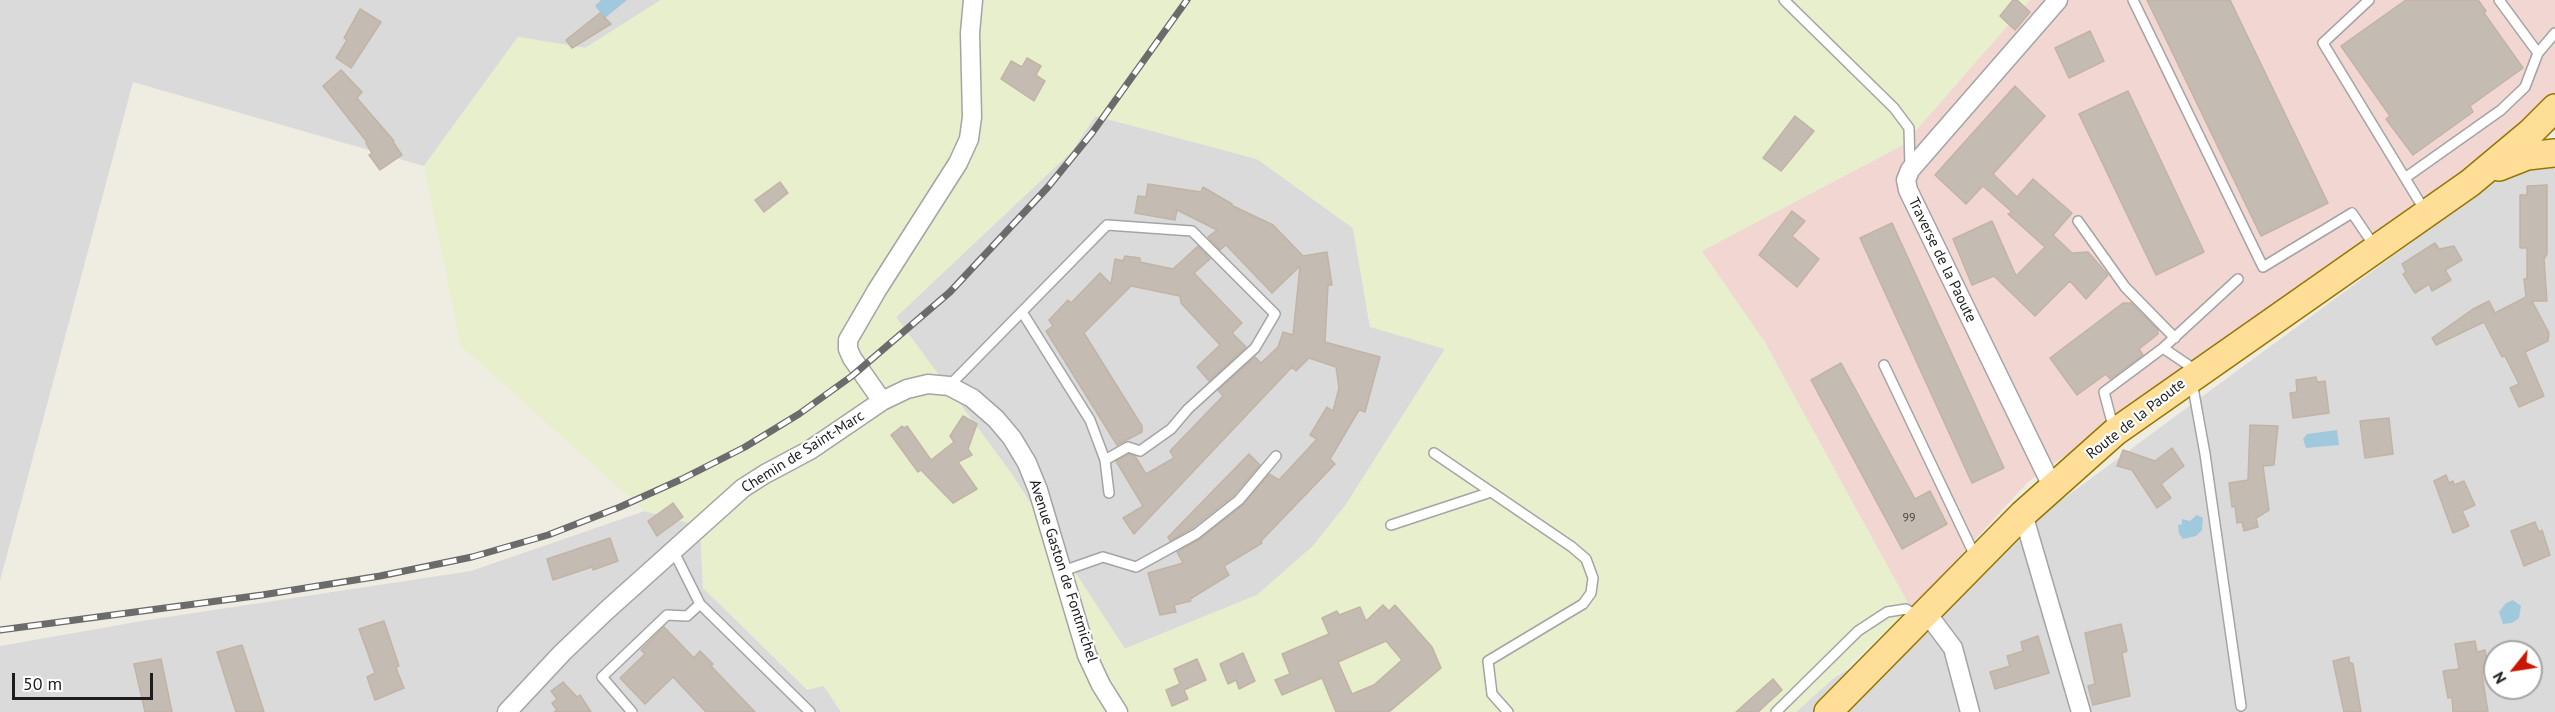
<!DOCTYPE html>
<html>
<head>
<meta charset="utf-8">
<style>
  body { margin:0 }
  #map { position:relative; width:2555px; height:712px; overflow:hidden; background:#efece2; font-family:"PT Sans",sans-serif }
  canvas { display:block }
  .north { position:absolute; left:2483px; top:640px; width:60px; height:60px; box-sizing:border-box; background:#fff; border:2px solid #a5a5a5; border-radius:50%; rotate:240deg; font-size:16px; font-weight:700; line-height:24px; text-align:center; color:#1d1d1d }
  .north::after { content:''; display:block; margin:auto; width:21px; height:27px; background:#ca1700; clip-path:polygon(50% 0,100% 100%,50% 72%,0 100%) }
  .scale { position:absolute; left:12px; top:673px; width:141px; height:27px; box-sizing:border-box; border:3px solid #1d1d1d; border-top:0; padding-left:8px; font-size:18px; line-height:21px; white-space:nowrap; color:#1d1d1d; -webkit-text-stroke:4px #fff; paint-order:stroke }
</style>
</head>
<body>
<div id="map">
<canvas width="2555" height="712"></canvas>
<div class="north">N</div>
<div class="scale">50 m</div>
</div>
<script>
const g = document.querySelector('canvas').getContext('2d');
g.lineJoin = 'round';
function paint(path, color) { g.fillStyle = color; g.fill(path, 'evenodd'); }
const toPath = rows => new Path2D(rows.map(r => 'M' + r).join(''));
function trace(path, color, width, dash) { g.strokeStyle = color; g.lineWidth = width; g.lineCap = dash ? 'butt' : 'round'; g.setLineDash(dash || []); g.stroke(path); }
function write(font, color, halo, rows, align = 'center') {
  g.font = font + ' "PT Sans",sans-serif'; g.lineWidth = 4.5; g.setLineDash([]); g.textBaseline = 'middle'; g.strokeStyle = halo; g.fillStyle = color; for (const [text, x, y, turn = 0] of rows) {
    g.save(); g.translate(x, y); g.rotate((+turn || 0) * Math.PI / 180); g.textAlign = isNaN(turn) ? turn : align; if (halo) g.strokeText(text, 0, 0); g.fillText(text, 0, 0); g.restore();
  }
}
paint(toPath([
  [0,0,661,0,585,48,518,37,424,166,133,82,0,581],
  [1096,115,1257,159,1353,228,1370,326,1445,349,1345,506,1313,546,1257,595,1124,649,1011,473,896,317,1072,151],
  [2545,164,2555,169,2555,712,1795,712,1829,681,1950,608,2044,513,2495,181],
  [2495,652,2531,652,2531,688,2495,688],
  [645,511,700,526,703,588,824,686,841,712,0,712,0,646,148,620,471,571]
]), '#dbdada');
paint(toPath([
  [2030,0,2555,0,2555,93,2548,107,2493,152,2028,482,1911,609,1764,341,1701,251,1903,145]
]), '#f1d6d1');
paint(toPath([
  [661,0,2030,0,1903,145,1702,251,1764,341,1911,609,1796,712,841,712,824,686,807,690,703,588,700,526,645,511,461,346,424,166,518,37,585,48],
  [1095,116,1257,159,1353,228,1370,327,1445,349,1345,506,1313,546,1257,595,1125,649,1011,473,896,317,1072,151]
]), '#e8efcd');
paint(toPath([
  [601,0,627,0,605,18,595,6],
  [2337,430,2339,445,2306,448,2303,439,2307,434],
  [2197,515,2203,518,2202,530,2196,536,2183,539,2179,534,2178,525,2182,524,2182,519,2190,521],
  [2513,600,2521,606,2519,618,2512,623,2503,624,2499,612,2506,603]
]), '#a1c9de');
const building = toPath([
  [2013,0,2017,0,2030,12,2015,30,2000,16,2013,0],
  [2147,0,2230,0,2328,203,2261,236,2147,0],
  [2406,0,2478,0,2486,11,2484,13,2523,68,2470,106,2473,112,2413,155,2386,119,2390,116,2341,46,2406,0],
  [360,9,381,22,351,68,336,58,347,40,344,38,360,9],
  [600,13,611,24,572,48,566,40,600,13],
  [2090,31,2104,61,2069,78,2055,48,2090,31],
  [1027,58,1041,66,1036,75,1045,81,1034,101,1001,79,1011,61,1022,67,1027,58],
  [341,70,362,92,357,98,394,141,393,142,402,155,380,170,369,155,372,153,366,143,367,142,323,86,341,70],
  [2015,86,2045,116,1993,174,2017,197,2033,179,2072,213,2053,235,2072,253,2088,252,2108,275,2086,299,2070,281,2035,316,1994,276,1972,285,1953,239,1992,221,2016,276,2045,247,2008,214,2012,212,1983,186,1980,189,1978,187,1979,190,1966,204,1935,175,2015,86],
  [2128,91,2204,252,2156,275,2079,114,2128,91],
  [1795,116,1814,131,1781,171,1763,158,1795,116],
  [780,182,788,193,764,212,755,200,780,182],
  [1148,184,1201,192,1203,187,1232,204,1231,205,1273,225,1303,256,1327,252,1332,285,1328,285,1325,342,1380,357,1365,412,1359,410,1330,459,1335,464,1261,541,1262,543,1224,566,1229,575,1190,599,1191,601,1174,605,1176,612,1160,615,1148,573,1183,563,1177,552,1200,539,1243,505,1269,474,1279,480,1317,439,1310,435,1327,407,1333,411,1339,388,1336,367,1309,358,1296,371,1292,367,1134,534,1123,518,1143,506,1116,461,1129,454,1135,456,1146,474,1174,458,1170,451,1223,396,1218,390,1255,357,1261,363,1278,347,1283,332,1293,335,1300,266,1272,293,1226,245,1220,250,1208,237,1217,230,1177,210,1175,220,1135,213,1138,196,1146,197,1148,184],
  [2547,185,2547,254,2544,259,2547,301,2532,301,2549,333,2548,341,2525,352,2544,396,2519,407,2510,388,2519,384,2505,356,2502,357,2484,322,2436,345,2432,338,2473,309,2489,301,2495,313,2526,297,2524,279,2527,279,2527,248,2520,248,2520,195,2527,195,2527,186,2547,185],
  [1792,211,1805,221,1792,236,1819,259,1797,287,1759,255,1792,211],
  [1892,223,2004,468,1972,483,1860,238,1892,223],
  [2435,243,2439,249,2454,246,2462,260,2445,270,2451,280,2432,291,2429,284,2415,293,2403,274,2406,272,2402,264,2435,243],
  [1198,246,1210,259,1194,273,1242,323,1232,333,1246,347,1209,381,1197,367,1220,345,1181,303,1180,296,1131,286,1084,333,1142,426,1142,432,1117,445,1046,331,1053,326,1049,320,1068,300,1071,303,1100,273,1111,284,1115,259,1123,261,1125,256,1140,258,1140,262,1173,269,1198,246],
  [2123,303,2131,303,2158,330,2158,334,2139,349,2143,355,2110,379,2106,374,2077,395,2050,358,2123,303],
  [1841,363,1915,499,1930,491,1947,524,1902,549,1811,380,1841,363],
  [2316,377,2317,382,2325,381,2329,413,2293,418,2290,393,2297,392,2296,380,2316,377],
  [963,416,977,424,968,449,972,455,958,462,977,489,953,503,921,470,918,472,891,435,902,426,904,428,907,426,931,460,954,442,950,436,963,416],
  [2389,418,2393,454,2365,458,2360,421,2389,418],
  [2250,425,2278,426,2274,465,2263,466,2269,510,2256,518,2258,527,2244,531,2242,522,2237,523,2235,506,2232,507,2229,483,2248,480,2250,425],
  [2172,448,2184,466,2161,484,2171,498,2157,508,2132,470,2117,466,2123,450,2155,461,2172,448],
  [1249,454,1260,465,1234,495,1192,528,1170,541,1168,537,1249,454],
  [2446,475,2449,483,2453,481,2454,485,2464,481,2475,505,2462,511,2469,526,2453,533,2434,481,2446,475],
  [673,503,683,517,657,536,648,521,673,503],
  [2535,522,2539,532,2542,530,2550,555,2524,566,2511,531,2535,522],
  [610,538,618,561,593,570,592,567,553,580,547,559,610,538],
  [1383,605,1389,611,1395,605,1432,647,1441,668,1389,712,1336,712,1322,678,1282,695,1275,680,1290,674,1282,654,1329,634,1322,618,1337,611,1339,615,1360,607,1366,621,1383,605],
  [1386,641,1402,660,1374,685,1352,694,1338,662,1386,641],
  [384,621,399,666,396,668,404,688,375,700,367,677,375,673,359,629,384,621],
  [2121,624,2127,651,2122,653,2130,696,2093,705,2088,686,2095,684,2085,633,2121,624],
  [664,627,694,658,700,651,713,664,711,666,755,712,706,712,673,677,645,704,620,678,645,654,641,650,664,627],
  [2038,636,2049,673,1995,689,1990,672,2010,666,2007,656,2023,651,2021,642,2038,636],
  [2475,641,2477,652,2485,650,2489,672,2482,674,2488,712,2453,712,2452,697,2448,698,2443,671,2459,669,2455,644,2475,641],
  [242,645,249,666,264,712,236,712,224,674,217,652,242,645],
  [1243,653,1255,681,1239,689,1236,680,1228,684,1220,664,1243,653],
  [2349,657,2349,662,2353,664,2361,712,2344,712,2333,661,2349,657],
  [161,659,172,712,145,712,134,664,161,659],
  [1197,659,1206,680,1184,690,1188,699,1172,706,1166,690,1180,684,1174,669,1197,659],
  [1773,679,1782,690,1758,712,1736,712,1773,679],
  [563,682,577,697,580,695,591,712,554,712,557,710,552,703,557,699,551,691,563,682]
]);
paint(building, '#c4bbb2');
trace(building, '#c1b4a4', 1.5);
const service = toPath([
  [1784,0,1894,108,1909,128,1910,168],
  [2133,0,2263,267,2352,213,2375,247],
  [2369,0,2323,43,2425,211],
  [2538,53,2555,33],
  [2405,178,2501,110,2525,87,2538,53,2499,0],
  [2078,221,2125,287,2175,338],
  [2163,348,2238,279],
  [1884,365,1976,558],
  [2192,382,2205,454,2241,706],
  [949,386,1107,225,1192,231,1275,314,1255,348,1188,409,1171,429,1140,451,1128,447,1105,460,1090,420,1022,312],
  [2114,430,2104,392,2163,348,2197,371],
  [1434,453,1572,547,1586,559,1593,578,1591,593,1583,604,1488,661,1492,694,1508,712],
  [1105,460,1109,493],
  [1391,525,1491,492],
  [673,550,700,604,810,712],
  [1063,571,1103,557,1136,567,1196,534,1239,500,1276,456],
  [632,712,602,677,667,615,687,616,700,604],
  [1776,712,1858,631,1887,612,1906,609,1918,617]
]);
const minor = toPath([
  [882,401,852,358,848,349,848,340,877,290,958,163,969,139,972,117,970,33,973,0],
  [2052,486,1908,190,1906,180,1910,170,2058,0],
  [2023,514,2081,712],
  [1926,612,1953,648,1970,712],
  [507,712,562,653,606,611,743,488,765,474,810,450,882,401,907,389,928,384,949,386,972,398,996,419,1012,438,1027,463,1038,490,1087,655,1101,685,1118,712]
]);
const primary = toPath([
  [2499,167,2527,156,2555,153],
  [1828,712,2023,514,2115,432,2470,183,2531,132,2555,108]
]);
trace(service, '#a4a4a4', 12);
trace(minor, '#a4a4a4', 21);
trace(primary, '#967600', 30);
trace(service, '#fff', 9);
trace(minor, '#fff', 18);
trace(primary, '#ffde97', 27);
const rail = toPath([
  [0,630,262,595,380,576,472,557,548,535,620,507,682,479,745,447,799,414,852,376,950,292,1048,187,1092,133,1187,0]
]);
trace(rail, '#6b6b6b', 7);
trace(rail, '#fff', 4.5, [14]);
write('12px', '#474442', null, [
  ["99",1909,518]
]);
write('15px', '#1d1d1d', '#fff', [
  ["Traverse de la Paoute",1942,260,64],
  ["Route de la Paoute",2136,419,-38],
  ["Chemin de Saint-Marc",803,452,-32],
  ["Avenue Gaston de Fontmichel",1063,571,72]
]);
</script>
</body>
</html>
